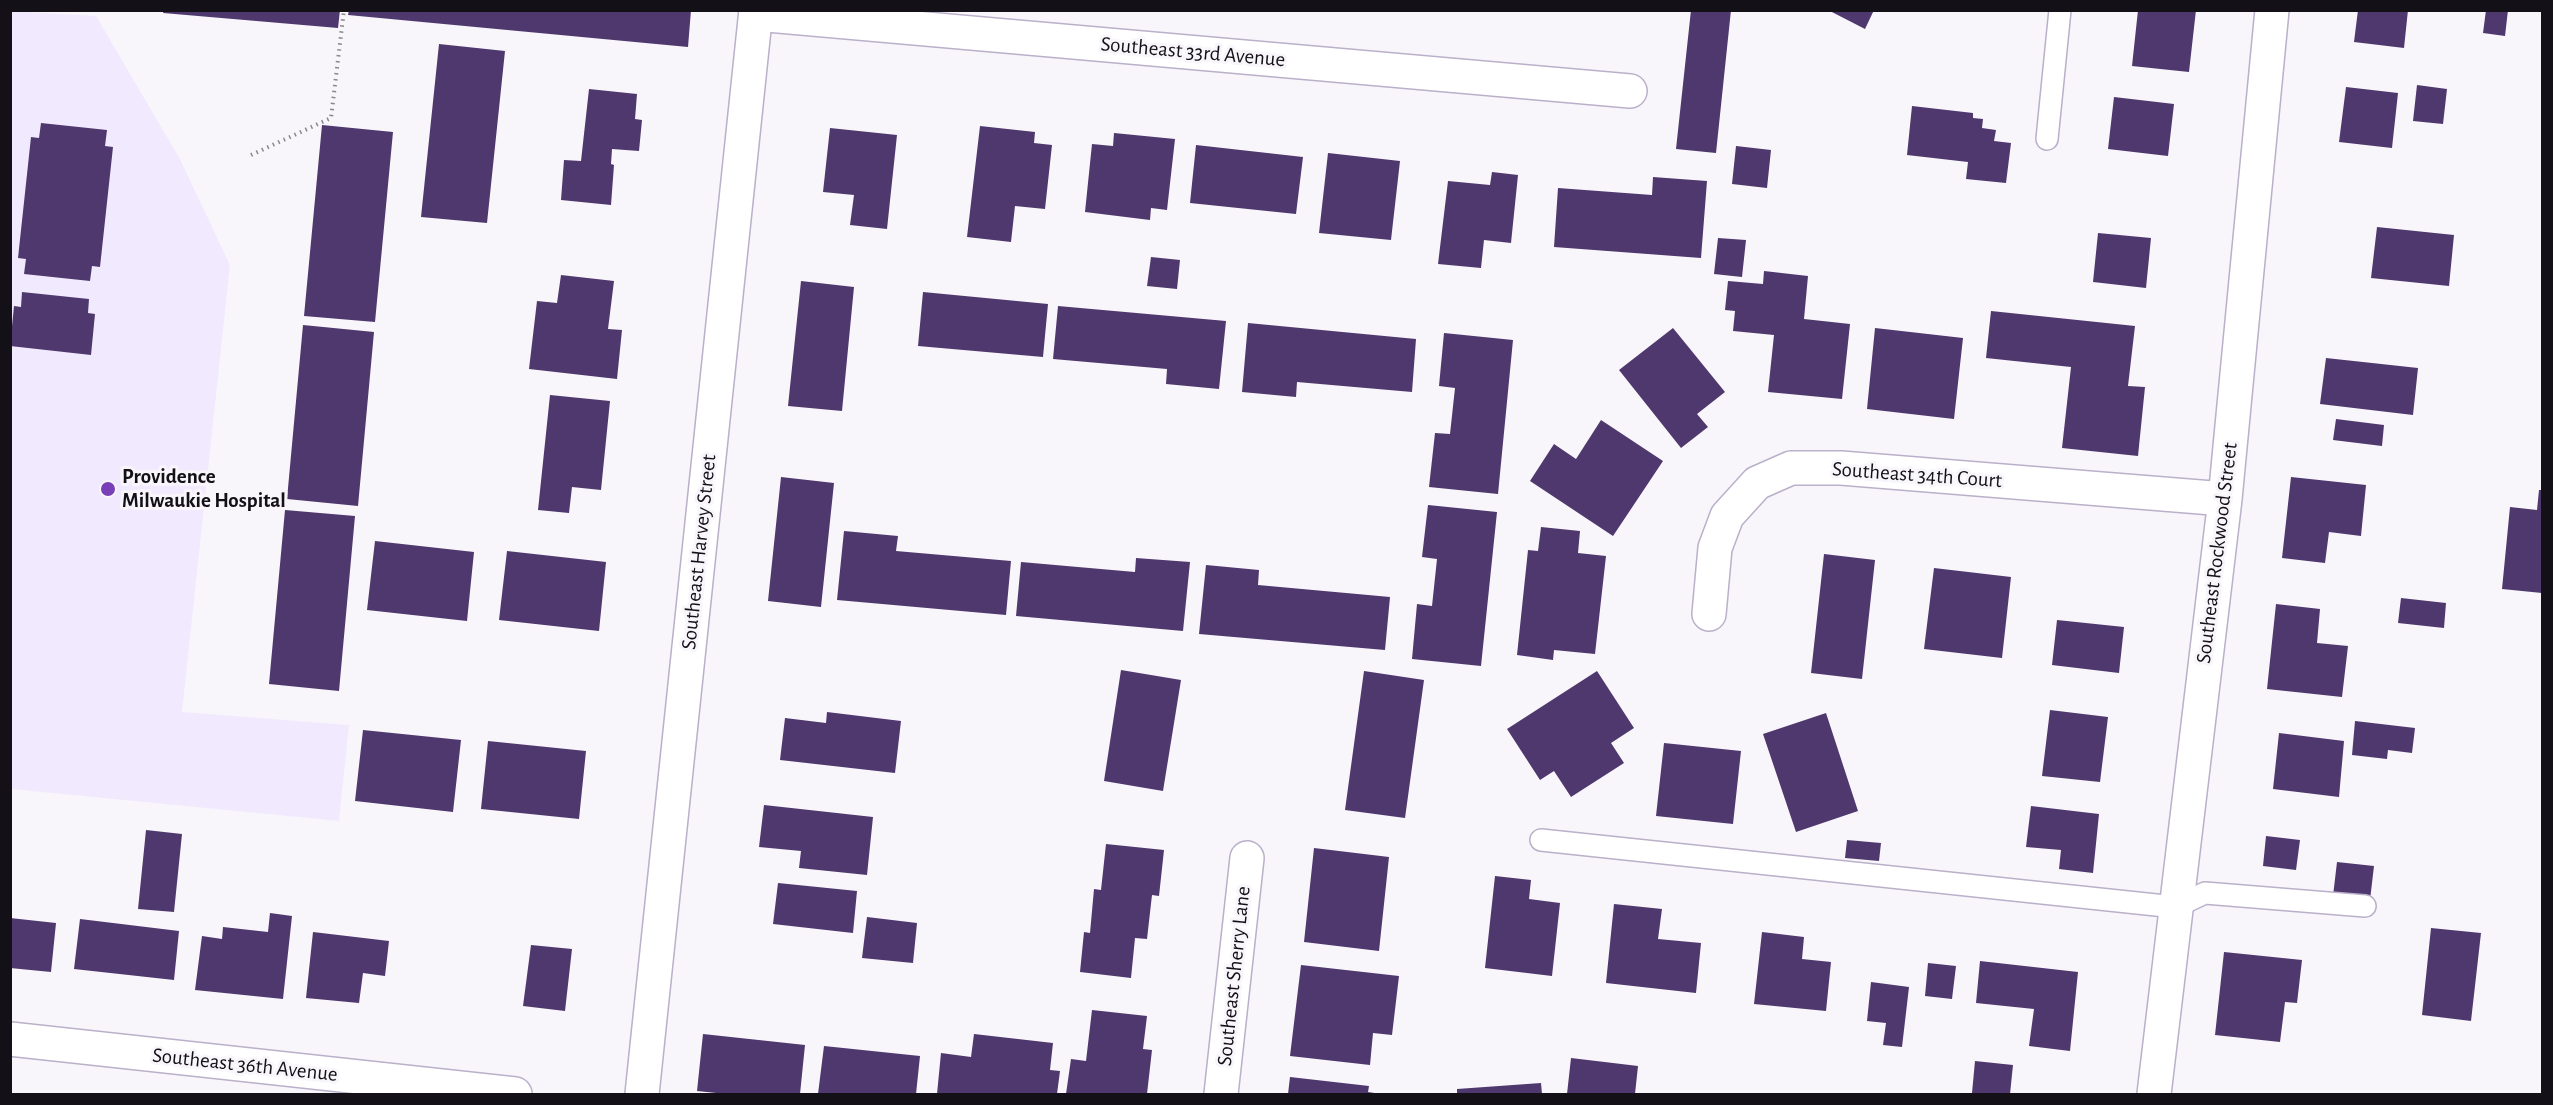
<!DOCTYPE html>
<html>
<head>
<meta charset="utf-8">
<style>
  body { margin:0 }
  #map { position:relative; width:2553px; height:1105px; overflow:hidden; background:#f8f6fb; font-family:"Alegreya Sans",sans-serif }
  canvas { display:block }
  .frame { position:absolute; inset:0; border:12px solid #131018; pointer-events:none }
</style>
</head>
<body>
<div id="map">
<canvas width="2553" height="1105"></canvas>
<div class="frame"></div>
</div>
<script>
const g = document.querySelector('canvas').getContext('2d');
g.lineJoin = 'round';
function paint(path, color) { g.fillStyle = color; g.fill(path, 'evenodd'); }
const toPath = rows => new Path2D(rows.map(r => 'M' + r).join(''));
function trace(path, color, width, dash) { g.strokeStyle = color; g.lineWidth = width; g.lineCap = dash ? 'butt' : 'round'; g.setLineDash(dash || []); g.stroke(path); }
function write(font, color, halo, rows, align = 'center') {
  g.font = font + ' "Alegreya Sans",sans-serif'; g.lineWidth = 6; g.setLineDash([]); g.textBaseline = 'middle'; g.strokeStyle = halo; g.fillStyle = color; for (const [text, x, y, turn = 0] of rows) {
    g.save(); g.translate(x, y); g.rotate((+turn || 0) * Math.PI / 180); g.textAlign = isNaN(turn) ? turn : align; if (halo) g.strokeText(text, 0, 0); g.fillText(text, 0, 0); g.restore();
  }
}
paint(toPath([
  [10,11,96,16,180,159,230,265,182,712,349,725,339,821,11,789]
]), '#f1eafe');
paint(toPath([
  [164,10,340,10,338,28,163,13],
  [349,10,691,10,688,47,348,15],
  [1691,10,1731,10,1716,153,1676,149],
  [1828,10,1874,10,1865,29],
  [2138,10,2196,10,2189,72,2132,66],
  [2358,10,2408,10,2404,48,2354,42],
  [2486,10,2508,10,2505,36,2483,33],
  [439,44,505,51,487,223,421,217],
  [2417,85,2447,89,2443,124,2413,121],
  [2346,87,2398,93,2392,148,2339,142],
  [589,89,637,94,635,119,642,120,639,151,612,149,611,164,614,165,611,205,561,200,564,160,581,161],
  [2114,97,2174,104,2168,156,2108,149],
  [1912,106,1973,113,1973,118,1983,119,1982,128,1996,130,1994,141,2011,143,2006,183,1966,179,1968,162,1907,155],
  [41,123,107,130,105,146,113,147,100,267,92,266,90,281,24,274,26,259,18,258,31,137,39,138],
  [322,125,393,132,375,322,304,316],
  [980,126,1035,132,1034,143,1052,145,1045,209,1015,206,1011,242,967,237],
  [830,128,897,135,887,229,850,225,854,195,823,192],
  [1114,133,1175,139,1167,210,1151,208,1150,220,1085,212,1092,144,1113,146],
  [1196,145,1303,157,1296,214,1190,203],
  [1736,146,1771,150,1767,188,1732,184],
  [1328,153,1400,161,1391,240,1319,233],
  [1492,172,1518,175,1511,243,1484,240,1481,268,1438,264,1448,181,1490,185],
  [1653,177,1707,181,1701,258,1554,247,1558,188,1652,195],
  [2377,227,2454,235,2449,286,2371,278],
  [2098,233,2151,238,2146,288,2093,282],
  [1718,238,1746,240,1742,277,1714,274],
  [1151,257,1180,260,1177,289,1147,286],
  [1764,271,1808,276,1804,319,1850,324,1842,399,1768,392,1774,335,1733,331,1735,311,1725,310,1728,281,1763,284],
  [561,275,614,281,608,329,622,330,617,379,529,369,537,301,557,303],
  [801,281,854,287,842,411,788,406],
  [22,292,89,299,88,313,95,314,91,355,10,346,14,306,21,307],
  [923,292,1048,304,1043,357,918,346],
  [1058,306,1226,321,1219,389,1166,384,1167,369,1053,359],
  [1991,311,2135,326,2128,386,2145,387,2138,456,2062,448,2071,367,1986,358],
  [1248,323,1416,339,1412,392,1297,382,1296,397,1242,392],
  [303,325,374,332,358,506,287,499],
  [1673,328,1725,392,1697,414,1708,427,1681,448,1619,370],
  [1875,328,1963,338,1954,419,1867,409],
  [1444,333,1513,340,1498,494,1429,487,1435,433,1450,434,1455,388,1439,386],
  [2326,358,2418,368,2413,415,2320,404],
  [550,395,610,401,601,490,572,487,569,513,538,510],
  [2336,419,2384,425,2382,446,2333,440],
  [1601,420,1663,461,1613,536,1530,481,1554,444,1576,459],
  [781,477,834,483,821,607,768,601],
  [2291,477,2366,485,2361,536,2329,532,2325,563,2282,558],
  [2539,490,2542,490,2542,593,2502,589,2510,507,2537,510],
  [1428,505,1497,512,1481,666,1412,659,1417,604,1432,606,1437,559,1422,557],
  [285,510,355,516,339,691,269,684],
  [1541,527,1580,531,1578,553,1606,556,1595,654,1554,650,1553,660,1517,655,1528,550,1538,551],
  [844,531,898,536,896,551,1011,561,1006,615,837,600],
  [375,541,474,552,467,621,367,610],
  [507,551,606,562,599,631,499,620],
  [1824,554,1875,560,1862,679,1811,673],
  [1136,558,1190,562,1183,631,1016,616,1021,562,1135,572],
  [1206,565,1259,570,1258,585,1390,597,1385,650,1199,634],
  [1934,568,2011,577,2002,658,1924,649],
  [2401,598,2446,603,2444,628,2398,623],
  [2276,604,2320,609,2317,643,2348,646,2342,697,2267,689],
  [2057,620,2124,627,2119,673,2052,665],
  [1121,670,1181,680,1163,791,1104,781],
  [1364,671,1424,680,1405,818,1345,810],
  [1597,671,1634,728,1611,743,1624,763,1571,797,1554,771,1540,780,1507,729],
  [2050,710,2108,717,2100,782,2042,776],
  [827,712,901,721,895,773,780,760,785,718,826,723],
  [1826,713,1858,811,1796,832,1763,734],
  [2355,721,2415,728,2412,753,2388,750,2387,759,2352,755],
  [363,730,461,740,453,812,355,801],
  [2279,733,2344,741,2339,797,2273,789],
  [488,741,586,751,579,819,481,809],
  [1664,743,1741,751,1733,824,1656,816],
  [764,805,873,817,867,875,799,868,801,851,759,847],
  [2031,806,2099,814,2093,873,2059,869,2061,850,2026,847],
  [146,830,182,834,174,912,138,909],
  [2266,836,2300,840,2296,870,2263,866],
  [1847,840,1881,843,1879,861,1845,858],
  [1106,844,1164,850,1159,896,1152,895,1147,939,1135,938,1131,978,1080,972,1084,932,1090,933,1094,889,1101,890],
  [1314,848,1389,857,1379,951,1304,942],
  [2337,862,2374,866,2370,900,2333,896],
  [1495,876,1531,880,1529,899,1560,903,1552,976,1485,968],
  [778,883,857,891,853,933,773,924],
  [1614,904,1662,909,1658,939,1701,943,1696,993,1606,983],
  [270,913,292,916,283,999,195,990,202,936,222,939,223,927,268,932],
  [867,917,917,923,913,963,862,958],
  [10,918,56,923,51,972,10,968],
  [80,919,179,931,174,980,74,969],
  [2431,928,2481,933,2471,1021,2422,1015],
  [313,932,389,941,385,976,363,973,359,1003,306,998],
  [1762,932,1804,937,1802,959,1831,962,1826,1011,1754,1004],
  [531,945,572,949,565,1011,523,1006],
  [2224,952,2302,960,2297,1003,2285,1002,2280,1042,2215,1035],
  [1980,961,2078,972,2070,1051,2029,1046,2034,1009,1976,1003],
  [1928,963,1956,966,1952,999,1925,996],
  [1301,965,1399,976,1392,1035,1373,1033,1370,1065,1290,1056],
  [1871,982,1909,987,1902,1047,1883,1045,1886,1023,1867,1021],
  [1092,1010,1147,1016,1143,1049,1152,1050,1147,1094,1066,1094,1071,1059,1086,1061],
  [703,1034,805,1045,800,1094,726,1094,697,1091],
  [974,1034,1053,1043,1050,1070,1060,1071,1057,1094,937,1094,941,1053,971,1057],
  [824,1046,920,1056,916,1094,818,1094],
  [1571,1058,1638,1066,1635,1094,1567,1094],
  [1975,1061,2013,1065,2010,1094,1972,1093],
  [1290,1077,1369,1086,1368,1092,1381,1094,1288,1094],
  [1541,1083,1542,1094,1457,1094,1457,1089]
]), '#4f386d');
const lane = toPath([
  [2047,139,2060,10],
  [1541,840,2175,907,2205,893,2365,906]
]);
const street = toPath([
  [756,14,1630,91],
  [1709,614,1715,548,1727,516,1757,483,1791,468,1841,468,2225,499],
  [10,1039,515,1094],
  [1221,1094,1247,858],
  [2154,1094,2225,499,2272,10]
]);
const secondary = toPath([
  [642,1094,756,10]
]);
trace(lane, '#bab0c9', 24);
trace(street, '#bab0c9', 36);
trace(secondary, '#bab0c9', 36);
trace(toPath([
  [251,155,331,118,344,10]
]), '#8a888e', 4, [1.5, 4.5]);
trace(lane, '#fff', 21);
trace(street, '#fff', 33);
trace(secondary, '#fff', 33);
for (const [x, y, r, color] of [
  [108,489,8,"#783fb6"]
]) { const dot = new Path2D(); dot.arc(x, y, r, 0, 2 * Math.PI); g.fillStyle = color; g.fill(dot); trace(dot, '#f8f6fb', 2); }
write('21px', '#131018', '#f8f6fb', [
  ["Southeast 33rd Avenue",1193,52,5],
  ["Southeast 34th Court",1917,475,4],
  ["Southeast Harvey Street",699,552,-84],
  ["Southeast Rockwood Street",2217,553,-83],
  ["Southeast Sherry Lane",1234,976,-84],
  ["Southeast 36th Avenue",245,1065,6]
]);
write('bold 21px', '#131018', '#f8f6fb', [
  ["Providence",122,477],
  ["Milwaukie Hospital",122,501]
], 'left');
</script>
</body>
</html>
